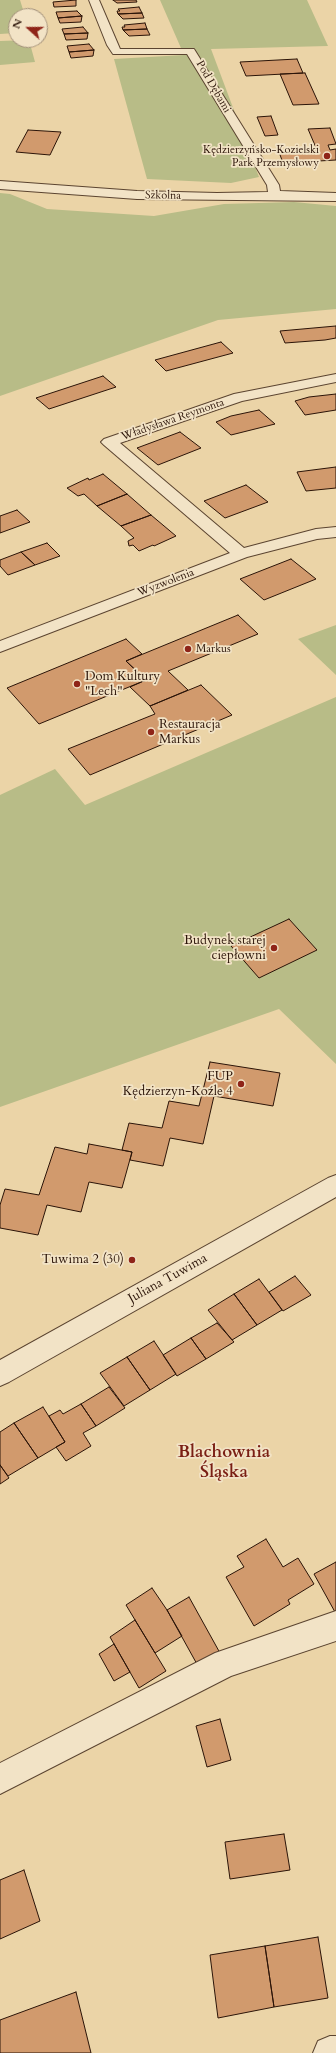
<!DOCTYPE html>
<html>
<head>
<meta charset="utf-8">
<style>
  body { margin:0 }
  #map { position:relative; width:336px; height:2053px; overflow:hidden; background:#ebd4a7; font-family:Cardo,serif }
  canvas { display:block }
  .north { position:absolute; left:8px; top:8px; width:40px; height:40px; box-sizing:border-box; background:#f2e3c6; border:1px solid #a2907a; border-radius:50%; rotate:291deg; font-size:11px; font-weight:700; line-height:16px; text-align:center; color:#2b1408 }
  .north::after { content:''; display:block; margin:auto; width:14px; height:18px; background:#8f2418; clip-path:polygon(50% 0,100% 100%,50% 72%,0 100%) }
</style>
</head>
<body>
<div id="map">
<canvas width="336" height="2053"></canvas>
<div class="north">N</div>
</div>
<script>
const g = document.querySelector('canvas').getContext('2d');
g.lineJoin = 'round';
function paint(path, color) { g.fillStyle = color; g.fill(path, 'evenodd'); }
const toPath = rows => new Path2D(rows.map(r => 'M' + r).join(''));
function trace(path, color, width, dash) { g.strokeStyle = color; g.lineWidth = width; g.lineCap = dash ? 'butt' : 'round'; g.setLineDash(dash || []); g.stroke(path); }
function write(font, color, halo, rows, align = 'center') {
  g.font = font + ' Cardo,serif'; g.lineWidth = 3.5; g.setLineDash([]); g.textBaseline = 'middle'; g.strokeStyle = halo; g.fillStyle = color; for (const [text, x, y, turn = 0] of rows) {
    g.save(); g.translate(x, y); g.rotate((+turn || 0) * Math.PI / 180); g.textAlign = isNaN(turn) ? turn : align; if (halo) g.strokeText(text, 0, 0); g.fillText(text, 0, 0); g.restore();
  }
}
paint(toPath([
  [0,0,20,0,25,16,16,16,16,33,0,34],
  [160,0,307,0,328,46,211,49,259,177,231,183,147,179,114,59,184,55],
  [29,40,35,62,0,65,0,41],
  [0,193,10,194,47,209,154,216,224,204,294,202,336,206,336,309,218,320,0,396],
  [336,625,336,675,298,639],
  [336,697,336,1064,279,1009,0,1107,0,795,55,769,85,805]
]), '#b8bc87');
const building = toPath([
  [76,0,76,6,54,7,53,2,76,0],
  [113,0,136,0,137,2,117,3,113,0],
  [139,7,142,13,118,14,117,11,120,11,118,9,139,7],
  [77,11,82,16,58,18,56,12,77,11],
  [142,13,144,18,123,19,118,14,142,13],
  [82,16,81,22,60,23,58,18,82,16],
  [145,23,147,29,123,30,122,27,125,27,124,25,145,23],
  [83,27,88,33,64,34,62,29,83,27],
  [147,29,150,35,129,36,123,30,147,29],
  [88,33,87,39,66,40,64,34,88,33],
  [89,44,94,50,69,52,67,46,89,44],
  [94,50,93,56,71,58,69,52,94,50],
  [297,59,303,73,246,76,240,62,297,59],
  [305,73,319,104,293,105,280,74,305,73],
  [271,116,278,135,265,136,257,117,271,116],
  [330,128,336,144,328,145,330,150,336,149,336,160,283,163,279,152,317,150,308,129,330,128],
  [28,130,61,132,50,155,16,152,28,130],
  [336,326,336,338,325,340,285,343,280,331,336,326],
  [221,342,233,353,166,371,155,360,221,342],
  [103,376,116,387,49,409,36,398,103,376],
  [336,394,336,410,305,415,295,401,309,397,336,394],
  [259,410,275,424,231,435,216,422,231,416,259,410],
  [180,432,201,448,158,465,137,448,180,432],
  [336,467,336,488,306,491,297,472,336,467],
  [103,474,127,494,97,506,84,494,78,496,67,488,88,478,89,480,103,474],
  [246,485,268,502,225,518,204,501,246,485],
  [127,494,151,515,121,526,97,506,127,494],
  [17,510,30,522,0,533,0,516,17,510],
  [151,515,176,536,154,546,153,545,139,551,133,545,129,546,128,541,134,538,121,526,151,515],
  [47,543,60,556,35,565,21,552,47,543],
  [21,552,35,565,8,575,0,566,0,560,21,552],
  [291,559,316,579,264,600,240,579,291,559],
  [238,615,258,634,168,671,188,690,150,706,130,687,146,680,126,661,238,615],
  [126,639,142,654,126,661,146,680,39,724,7,688,126,639],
  [201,685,232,715,90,775,68,749,155,714,150,706,201,685],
  [289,919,317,950,259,978,231,946,289,919],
  [210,1062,280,1073,273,1106,202,1094,210,1062],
  [202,1094,214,1096,203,1144,170,1138,163,1166,130,1160,132,1152,122,1150,129,1123,162,1128,169,1101,199,1106,202,1094],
  [89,1144,132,1152,122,1188,89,1182,81,1212,47,1205,38,1235,0,1228,0,1205,5,1189,39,1195,55,1147,87,1154,89,1144],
  [295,1276,311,1295,283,1311,269,1292,295,1276],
  [259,1279,282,1310,257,1325,234,1294,259,1279],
  [234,1294,257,1325,232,1340,208,1310,234,1294],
  [217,1323,234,1342,206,1359,191,1338,217,1323],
  [191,1338,206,1359,177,1376,163,1355,191,1338],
  [154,1341,176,1374,150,1390,127,1357,154,1341],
  [127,1357,150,1390,124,1406,100,1373,127,1357],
  [109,1387,125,1408,96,1426,81,1404,109,1387],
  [81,1404,96,1426,83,1433,91,1446,66,1461,56,1447,65,1442,49,1416,60,1410,63,1414,81,1404],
  [43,1407,65,1442,38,1458,14,1423,43,1407],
  [14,1423,38,1458,8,1476,0,1465,0,1432,14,1423],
  [0,1465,9,1478,0,1484,0,1465],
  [266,1539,283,1567,298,1558,314,1584,288,1600,290,1604,254,1626,226,1577,244,1567,237,1556,266,1539],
  [336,1562,336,1611,335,1612,314,1574,336,1562],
  [152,1588,167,1610,182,1636,155,1653,126,1605,152,1588],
  [189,1597,220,1653,198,1666,167,1610,189,1597],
  [135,1620,166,1671,139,1688,110,1637,135,1620],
  [114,1644,130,1672,114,1681,99,1654,114,1644],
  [220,1719,231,1760,207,1767,196,1726,220,1719],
  [284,1834,290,1870,230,1879,225,1842,284,1834],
  [24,1870,40,1921,0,1939,0,1880,24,1870],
  [318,1937,328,1998,274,2007,265,1946,318,1937],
  [265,1946,274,2007,218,2018,210,1955,265,1946],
  [76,1992,91,2053,0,2053,0,2020,76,1992]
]);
paint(building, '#d19a6d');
trace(building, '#2b1408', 1);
const minor = toPath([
  [89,0,99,0,120,49,194,49,279,185,280,191,336,193,336,201,137,199,0,189,0,181,137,191,217,193,268,192,267,185,187,54,113,54,107,45,89,0],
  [336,374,336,382,242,401,120,443,244,548,316,529,336,527,336,537,317,539,247,557,0,652,0,641,230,553,104,445,101,442,104,439,234,394,336,374],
  [336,1175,336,1197,9,1382,0,1386,0,1360,328,1178,336,1175],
  [336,1611,336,1641,231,1676,0,1794,0,1763,215,1653,336,1611],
  [330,2036,336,2036,336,2053,313,2053,318,2041,330,2036]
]);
trace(minor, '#5b4430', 2);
paint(minor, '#f2e3c6');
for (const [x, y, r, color] of [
  [327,156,4,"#8f2418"],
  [188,649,4,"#8f2418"],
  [77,684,4,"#8f2418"],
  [151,732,4,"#8f2418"],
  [274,948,4,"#8f2418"],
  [241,1084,4,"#8f2418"],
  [132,1260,4,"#8f2418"]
]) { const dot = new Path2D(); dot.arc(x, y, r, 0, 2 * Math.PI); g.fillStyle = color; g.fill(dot); trace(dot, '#f2e3c6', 1.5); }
write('11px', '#2b1408', '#f2e3c6', [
  ["Pod Dębami",213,87,60],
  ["Szkolna",163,196,1],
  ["Władysława Reymonta",173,420,-19],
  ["Wyzwolenia",166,583,-21]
]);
write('11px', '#2b1408', '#f2e3c6', [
  ["Kędzierzyńsko-Kozielski",319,150],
  ["Park Przemysłowy",319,163],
  ["Markus",196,649,"left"]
], 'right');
write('13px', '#2b1408', '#f2e3c6', [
  ["Dom Kultury",85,677,"left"],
  ["\"Lech\"",85,692,"left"],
  ["Restauracja",159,725,"left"],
  ["Markus",159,740,"left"],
  ["Budynek starej",266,941],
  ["ciepłowni",266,956],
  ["FUP",233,1077],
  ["Kędzierzyn-Koźle 4",233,1092],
  ["Tuwima 2 (30)",124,1260]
], 'right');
write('13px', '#2b1408', '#f2e3c6', [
  ["Juliana Tuwima",168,1279,-29]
]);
write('bold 17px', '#7a1f14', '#f2e3c6', [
  ["Blachownia",224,1453],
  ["Śląska",224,1473]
]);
</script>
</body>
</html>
